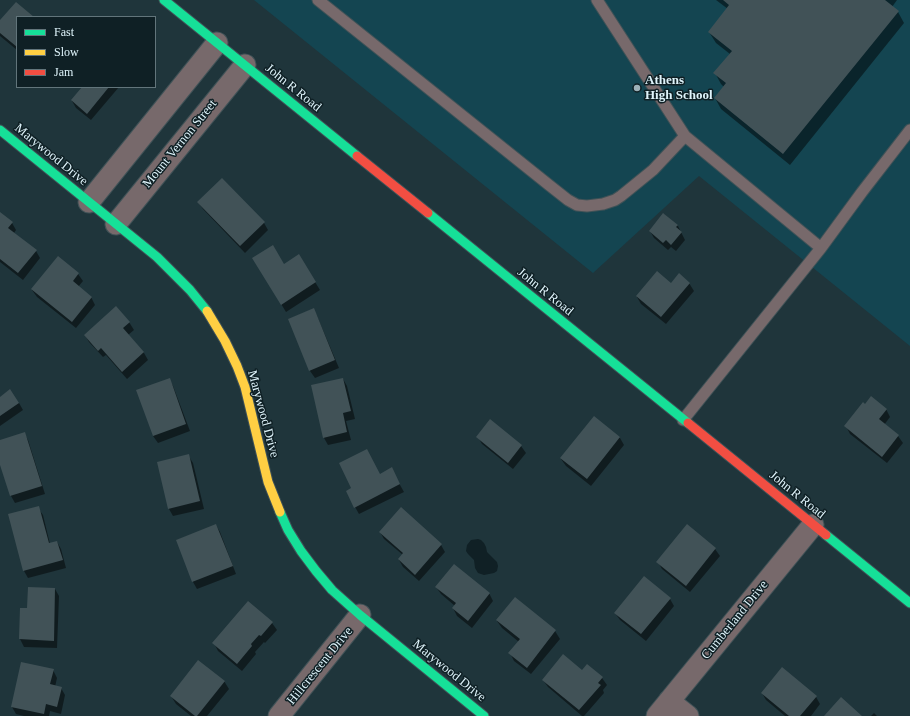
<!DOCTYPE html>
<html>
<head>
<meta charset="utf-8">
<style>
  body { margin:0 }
  #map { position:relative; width:910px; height:716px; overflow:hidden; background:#1f353b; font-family:"Times New Roman",serif }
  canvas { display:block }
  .legend { position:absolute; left:16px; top:16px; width:140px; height:72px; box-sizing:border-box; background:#0f2025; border:1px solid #62757b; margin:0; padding:5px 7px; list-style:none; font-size:12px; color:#dff4fb }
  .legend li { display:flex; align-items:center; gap:8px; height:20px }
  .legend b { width:20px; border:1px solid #62757b }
</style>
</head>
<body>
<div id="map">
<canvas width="910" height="716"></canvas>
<ul class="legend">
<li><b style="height:5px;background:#16e098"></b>Fast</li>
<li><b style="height:5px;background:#ffcf43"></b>Slow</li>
<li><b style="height:5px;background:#f24e42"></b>Jam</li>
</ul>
</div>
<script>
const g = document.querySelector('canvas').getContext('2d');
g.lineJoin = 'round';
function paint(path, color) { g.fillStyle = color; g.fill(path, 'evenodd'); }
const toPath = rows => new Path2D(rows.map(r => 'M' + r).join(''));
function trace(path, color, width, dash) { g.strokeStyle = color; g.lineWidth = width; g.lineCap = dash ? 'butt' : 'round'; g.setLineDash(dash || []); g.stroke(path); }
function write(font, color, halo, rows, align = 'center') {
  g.font = font + ' "Times New Roman",serif'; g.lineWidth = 3; g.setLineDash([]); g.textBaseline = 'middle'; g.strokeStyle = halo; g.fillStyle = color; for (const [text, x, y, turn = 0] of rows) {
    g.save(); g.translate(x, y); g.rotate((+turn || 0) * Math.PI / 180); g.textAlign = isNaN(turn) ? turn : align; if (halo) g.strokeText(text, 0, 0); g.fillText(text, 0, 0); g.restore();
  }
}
paint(toPath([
  [254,0,910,0,910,346,699,176,593,273]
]), '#144551');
paint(toPath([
  [478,539,481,540,484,543,486,547,487,552,497,562,498,566,497,571,494,573,484,575,478,573,475,568,474,560,468,554,466,551,467,545,471,540]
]), '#102025');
paint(toPath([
  [716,0,897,0,892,7,898,12,904,23,790,165,721,109,715,98,724,87,721,84,715,73,730,54,716,43,709,32,728,9],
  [16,3,33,17,17,17,17,50,0,36,0,22],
  [83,87,119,87,91,120,76,108,72,101],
  [198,202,264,223,268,230,245,253,203,209],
  [0,213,12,223,16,230,14,233,36,251,40,258,23,280,0,262],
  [664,214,678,226,685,240,676,251,671,247,668,250,654,238,650,231],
  [299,256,320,290,286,312,258,266,284,265],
  [78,274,83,281,78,287,91,297,95,305,76,328,37,297,32,290],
  [689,283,694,291,666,324,641,304,637,297],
  [313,309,317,316,339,368,315,378,310,371,289,319],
  [129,322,134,330,128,335,144,353,148,360,127,379,106,355,103,357,89,342,85,335],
  [169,379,173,386,190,431,158,443,153,436],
  [343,379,347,386,355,419,346,421,351,440,328,445,324,438],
  [0,398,19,403,23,410,0,426],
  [886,409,890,417,884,425,898,436,903,443,887,463,850,434,846,426],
  [594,417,620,438,624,445,591,486,566,466,561,459],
  [24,433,28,440,45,494,15,503,11,496,0,461,0,441],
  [478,437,521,446,526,453,513,469,482,444],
  [188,455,193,463,204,509,173,516,169,509,158,463],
  [380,475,395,476,404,492,359,514,355,507],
  [38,508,43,515,50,544,57,542,61,549,66,568,28,578,24,571],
  [216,525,220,532,236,574,197,589,193,582,177,540],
  [380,532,441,545,445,552,419,581,403,567,399,560,403,555,384,539],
  [715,549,720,556,690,592,662,569,658,562],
  [436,587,489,593,493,601,472,628,457,616,453,608,455,606,441,594],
  [55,589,59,596,57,648,24,647,20,639,21,609,28,609],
  [515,599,555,631,560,639,531,674,514,661,510,653,519,642,502,628,497,621],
  [670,599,674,606,646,641,620,620,615,613],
  [248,602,272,623,277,630,265,643,264,642,255,652,256,654,242,671,218,651,214,643],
  [53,670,57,678,55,687,61,688,65,695,61,714,50,711,49,716,24,716,16,714,12,707],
  [582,671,602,678,607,685,603,690,604,693,584,716,582,716,548,687,543,680],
  [224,681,229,689,207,716,191,716,176,704,171,696],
  [762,693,816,697,820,704,811,716,785,716,766,700],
  [874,713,877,716,871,716]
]), '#0007');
paint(toPath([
  [723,0,885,0,899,11,783,154,714,98,726,83,713,73,732,51,708,32,729,5],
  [16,2,34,17,17,17,17,47,0,33,0,20],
  [82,87,109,87,87,114,71,100],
  [222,178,265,222,240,246,197,202],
  [0,212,13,222,8,228,37,250,18,273,0,259],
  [663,213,678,225,676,227,682,232,671,245,666,240,663,243,649,231],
  [273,245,284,264,299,254,316,282,281,305,252,258],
  [58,256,79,273,73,281,92,297,72,322,31,289],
  [657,271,671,283,679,273,690,283,661,317,636,296],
  [116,306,130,322,123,328,144,352,122,372,101,348,98,351,84,335],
  [314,308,335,360,309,371,288,319],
  [170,378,186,424,153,436,136,390],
  [343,378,351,411,343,413,347,432,323,438,311,385],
  [10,389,19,403,0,416,0,397],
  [871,396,887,409,879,419,899,435,882,457,844,426,863,402,865,404],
  [594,416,620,437,587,479,560,458],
  [490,419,522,445,508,463,476,437],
  [25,432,42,486,10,496,0,465,0,440],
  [367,449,380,474,392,467,400,484,354,508,346,491,351,488,339,463],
  [189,454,200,501,168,509,157,462],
  [39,506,49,543,57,541,63,560,23,571,8,514],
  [401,507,442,544,415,575,398,559,403,553,379,532],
  [216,524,233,566,192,582,176,540],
  [687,524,716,548,686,586,656,562],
  [454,564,490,593,468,621,452,608,456,603,435,587],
  [644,576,671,598,641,634,614,613],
  [28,587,55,588,54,641,19,639,20,608,27,608],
  [515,597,556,630,527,668,508,653,520,639,496,620],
  [248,601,273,622,261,636,259,635,251,644,252,646,237,664,212,643],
  [563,654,582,670,587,664,603,677,598,683,601,685,579,710,542,680],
  [198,660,225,681,197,716,195,716,170,696],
  [21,662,54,669,50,684,62,687,57,707,46,704,44,714,11,707],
  [782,667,817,696,800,716,789,716,761,693],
  [841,697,862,716,824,716]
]), '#415257');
const lane = toPath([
  [318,0,549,185,568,200,577,205,587,206,603,204,615,200,621,196,653,170,685,136],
  [597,0,685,136,821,248,683,420],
  [821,248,862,192,910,130]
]);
const street = toPath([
  [89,202,217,43],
  [116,224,245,65],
  [669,701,688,716],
  [279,716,360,615],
  [657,716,813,525]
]);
const fast = toPath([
  [164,0,357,156],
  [0,130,157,257,190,290,207,311],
  [428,213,688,423],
  [280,512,288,530,301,551,316,571,332,590,360,615,484,716],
  [826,535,910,603]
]);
const slow = toPath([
  [207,311,225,341,237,366,245,387,268,482,280,512]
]);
const jam = toPath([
  [357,156,428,213],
  [688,423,826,535]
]);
trace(lane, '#405257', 13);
trace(street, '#405257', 23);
trace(fast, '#405257', 11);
trace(slow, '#405257', 11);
trace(jam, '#405257', 11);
trace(lane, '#77696b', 11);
trace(street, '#77696b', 21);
trace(fast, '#16e098', 9);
trace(slow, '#ffcf43', 9);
trace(jam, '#f24e42', 9);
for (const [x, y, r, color] of [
  [637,88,4,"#9cb1b8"]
]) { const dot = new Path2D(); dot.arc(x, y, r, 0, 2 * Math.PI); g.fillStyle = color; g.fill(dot); trace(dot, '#0f2025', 1.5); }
write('bold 13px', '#dff4fb', '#0f2025', [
  ["Athens",645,81],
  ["High School",645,96]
], 'left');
write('13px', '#dff4fb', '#0f2025', [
  ["John R Road",293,88,39],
  ["Mount Vernon Street",180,144,-51],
  ["Marywood Drive",51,155,39],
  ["John R Road",545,292,39],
  ["Marywood Drive",263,414,75],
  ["John R Road",797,495,39],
  ["Cumberland Drive",735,620,-51],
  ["Hillcrescent Drive",320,666,-51],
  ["Marywood Drive",449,671,39]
]);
</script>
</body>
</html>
